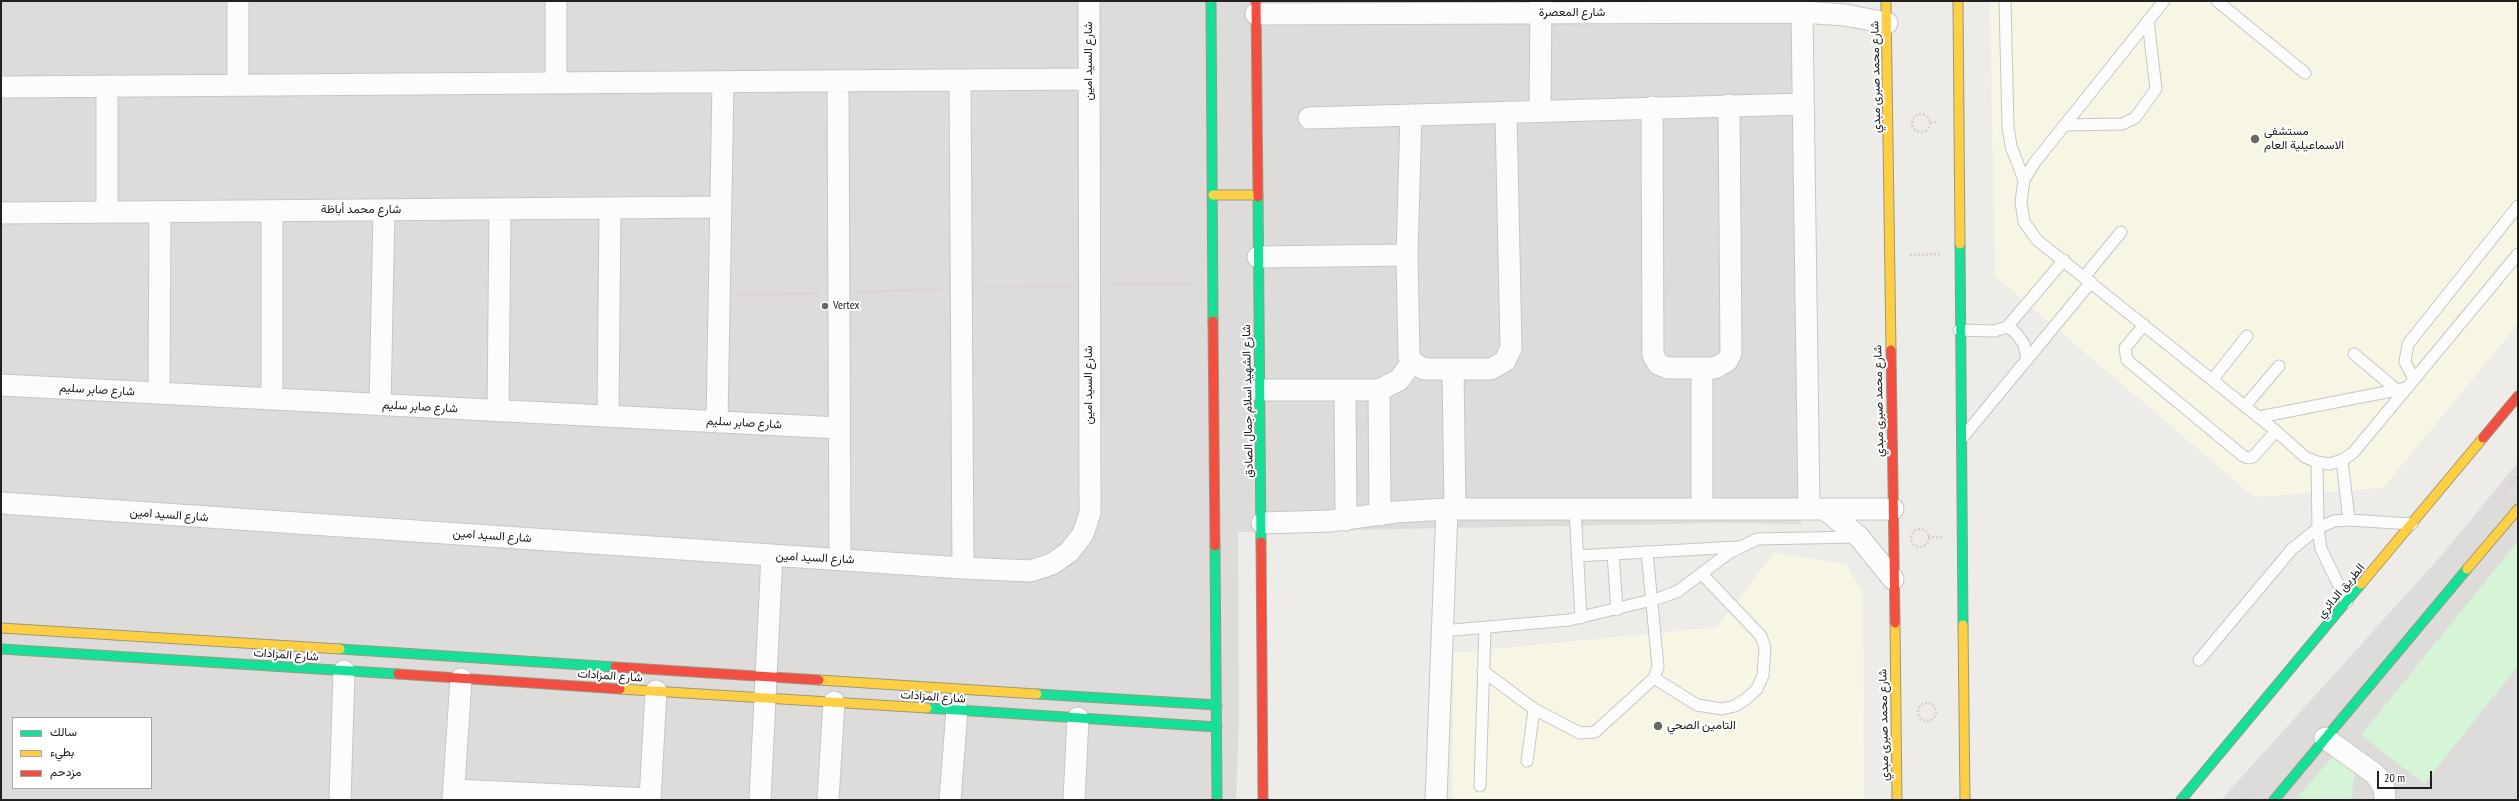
<!DOCTYPE html>
<html>
<head>
<meta charset="utf-8">
<style>
  body { margin:0 }
  #map { position:relative; width:2519px; height:801px; overflow:hidden; background:#eeece9; font-family:"PT Sans Narrow",Vazirmatn,sans-serif }
  canvas { display:block }
  .frame { position:absolute; inset:0; border:2px solid #202020; pointer-events:none }
  .legend { position:absolute; left:12px; top:717px; width:140px; height:72px; box-sizing:border-box; background:#fff; border:1px solid #a6a6a6; margin:0; padding:5px 7px; list-style:none; font-size:12px; color:#202020 }
  .legend li { display:flex; align-items:center; gap:8px; height:20px }
  .legend b { width:20px; border:1px solid #a6a6a6 }
  .scale { position:absolute; left:2377px; top:771px; width:55px; height:18px; box-sizing:border-box; border:2px solid #202020; border-top:0; padding-left:5px; font-size:12px; line-height:14px; white-space:nowrap; color:#202020; -webkit-text-stroke:3px #fff; paint-order:stroke }
</style>
</head>
<body>
<div id="map">
<canvas width="2519" height="801"></canvas>
<div class="frame"></div>
<ul class="legend">
<li><b style="height:5px;background:#16e098"></b>سالك</li>
<li><b style="height:5px;background:#ffcf43"></b>بطيء</li>
<li><b style="height:5px;background:#f24e42"></b>مزدحم</li>
</ul>
<div class="scale">20 m</div>
</div>
<script>
const g = document.querySelector('canvas').getContext('2d');
g.lineJoin = 'round';
function paint(path, color) { g.fillStyle = color; g.fill(path, 'evenodd'); }
const toPath = rows => new Path2D(rows.map(r => 'M' + r).join(''));
function trace(path, color, width, dash) { g.strokeStyle = color; g.lineWidth = width; g.lineCap = dash ? 'butt' : 'round'; g.setLineDash(dash || []); g.stroke(path); }
function write(font, color, halo, rows, align = 'center') {
  g.font = font + ' "PT Sans Narrow",Vazirmatn,sans-serif'; g.lineWidth = 4; g.setLineDash([]); g.textBaseline = 'middle'; g.strokeStyle = halo; g.fillStyle = color; for (const [text, x, y, turn = 0] of rows) {
    g.save(); g.translate(x, y); g.rotate((+turn || 0) * Math.PI / 180); g.textAlign = isNaN(turn) ? turn : align; if (halo) g.strokeText(text, 0, 0); g.fillText(text, 0, 0); g.restore();
  }
}
paint(toPath([
  [1,1,1792,1,1801,524,1720,523,1238,532,1239,717,1236,800,1,800],
  [13,718,151,718,151,788,13,788],
  [2518,462,2518,800,2221,800,2447,549]
]), '#dddcda');
paint(toPath([
  [1990,1,2518,1,2518,324,2383,488,2254,497,1995,276],
  [1774,553,1846,564,1863,594,1864,800,1452,800,1454,653,1717,627]
]), '#f7f6e5');
paint(toPath([
  [2518,541,2518,666,2424,784,2361,735],
  [2334,755,2355,773,2351,800,2295,800]
]), '#d6f5d6');
const lane = toPath([
  [2005,1,2008,127,2011,146,2024,180],
  [2164,1,2035,162,2024,180,2021,202,2024,222,2037,240,2276,431,2305,457,2317,462,2330,464,2342,460,2353,453,2518,254],
  [2217,1,2305,73],
  [2065,125,2122,124,2135,118,2156,89,2148,21],
  [2084,277,2121,232],
  [2144,325,2125,348,2127,360,2243,456,2248,458,2253,457,2276,431],
  [2007,327,2014,331,2024,344,2027,360],
  [1959,330,1994,331,2007,327,2064,260],
  [2354,354,2397,390],
  [2213,379,2247,336],
  [2414,379,2405,362,2408,344,2518,206],
  [2245,406,2279,366],
  [2259,417,2407,388],
  [1963,437,2091,282],
  [2342,460,2349,520],
  [2317,462,2318,528,2321,549,2347,602],
  [1575,509,1581,618],
  [1613,554,1617,610],
  [1577,556,1737,547],
  [1442,631,1569,620,1660,598,1678,591,1729,553,1757,539,1857,537],
  [2199,660,2292,549,2318,528,2334,521,2349,520,2412,524],
  [1483,671,1534,709,1580,733,1595,732,1654,678,1658,667,1647,552],
  [1654,678,1697,705,1722,709,1735,706,1746,699,1757,689,1763,675,1765,648,1761,636,1702,574],
  [1527,761,1534,709],
  [1480,786,1485,628]
]);
const street = toPath([
  [1802,12,1809,509],
  [1256,14,1802,12,1845,15,1887,23],
  [960,80,963,568],
  [838,81,840,559],
  [556,83,556,1],
  [238,85,238,1],
  [1,87,1089,79],
  [1652,107,1653,355,1658,364,1668,368,1715,368,1727,361,1731,353,1729,105],
  [1540,111,1541,1],
  [1411,115,1407,255,1409,356,1412,362,1424,369,1491,369,1505,361,1511,348,1506,112],
  [1309,118,1803,104],
  [272,211,272,399],
  [107,212,107,86],
  [1,213,721,207],
  [1258,257,1407,255],
  [1702,368,1702,509],
  [1453,369,1455,509],
  [1,385,839,428],
  [1259,390,1379,390,1399,380,1412,362],
  [1379,390,1380,515],
  [1345,391,1346,520],
  [159,393,160,212],
  [380,405,384,210],
  [498,411,500,209],
  [608,416,610,208],
  [717,422,723,82],
  [1,503,963,568,1030,571,1052,564,1069,552,1083,534,1090,513,1089,1],
  [1826,510,1859,537,1893,579],
  [1262,523,1330,521,1396,512,1447,509,1893,509],
  [2325,738,2375,774,2384,787,2385,800],
  [454,790,650,799],
  [340,800,344,671],
  [453,800,461,679],
  [650,800,656,691],
  [760,800,772,555],
  [828,800,834,702],
  [950,800,957,710],
  [1074,800,1078,718],
  [1436,800,1447,509]
]);
const fast = toPath([
  [1211,1,1213,321],
  [1258,197,1261,542],
  [1960,244,1963,625],
  [1215,546,1217,800],
  [1,649,398,674],
  [340,649,615,667],
  [1037,694,1217,705],
  [927,708,1217,727],
  [2181,800,2361,584],
  [2274,800,2467,569]
]);
const slow = toPath([
  [1886,1,1891,350],
  [1958,1,1960,244],
  [1213,195,1258,195],
  [2467,569,2518,509],
  [2361,584,2483,438],
  [1895,623,1897,800],
  [1963,625,1965,800],
  [1,628,340,649],
  [819,680,1037,694],
  [620,689,927,708]
]);
const jam = toPath([
  [1256,1,1258,197],
  [1213,321,1215,546],
  [1891,350,1895,623],
  [2483,438,2518,396],
  [1261,542,1263,800],
  [615,667,819,680],
  [398,674,620,689]
]);
trace(lane, '#c7c6c5', 13);
trace(street, '#c7c6c5', 23);
trace(fast, '#98997f', 11);
trace(slow, '#98997f', 11);
trace(jam, '#98997f', 11);
trace(toPath([
  '1912 123a9 9 0 1 1 18 0a9 9 0 1 1-18 0Z',
  [1930,123,1939,122],
  [1910,255,1941,254],
  [1108,285,1193,283],
  [980,288,1071,286],
  [858,292,943,289],
  [738,295,819,293],
  [2503,494,2518,476],
  '1911 538a9 9 0 1 1 18 0a9 9 0 1 1-18 0Z',
  [1928,537,1944,537],
  '1918 712a9 9 0 1 1 18 0a9 9 0 1 1-18 0Z',
  [2248,800,2254,793]
]), '#dccdca', 2.5, [2, 2]);
trace(lane, '#fcfcfc', 11);
trace(street, '#fcfcfc', 21);
trace(fast, '#16e098', 9);
trace(slow, '#ffcf43', 9);
trace(jam, '#f24e42', 9);
for (const [x, y, r, color] of [
  [2255,139,5,"#686766"],
  [825,306,4,"#686766"],
  [1658,726,5,"#686766"]
]) { const dot = new Path2D(); dot.arc(x, y, r, 0, 2 * Math.PI); g.fillStyle = color; g.fill(dot); trace(dot, '#fff', 1.5); }
write('12px', '#202020', '#fff', [
  ["شارع المعصرة",1572,13],
  ["شارع السيد امين",1089,61,-90],
  ["شارع محمد صبرى مبدي",1876,77,-91],
  ["شارع محمد أباظة",361,210],
  ["شارع السيد امين",1089,385,-90],
  ["شارع صابر سليم",97,390,3],
  ["شارع الشهيد اسلام جمال الصادق",1248,401,-91],
  ["شارع محمد صبرى مبدي",1879,401,-91],
  ["شارع صابر سليم",420,407,3],
  ["شارع صابر سليم",744,423,3],
  ["شارع السيد امين",169,515,4],
  ["شارع السيد امين",492,536,4],
  ["شارع السيد امين",815,558,3],
  ["الطريق الدائري",2341,591,-50],
  ["شارع المزادات",286,655,4],
  ["شارع المزادات",610,676,4],
  ["شارع المزادات",933,697,4],
  ["شارع محمد صبرى مبدي",1884,725,-91]
]);
write('12px', '#202020', '#fff', [
  ["مستشفى",2264,132],
  ["الاسماعيلية العام",2264,146],
  ["Vertex",833,306],
  ["التامين الصحي",1667,726]
], 'left');
</script>
</body>
</html>
